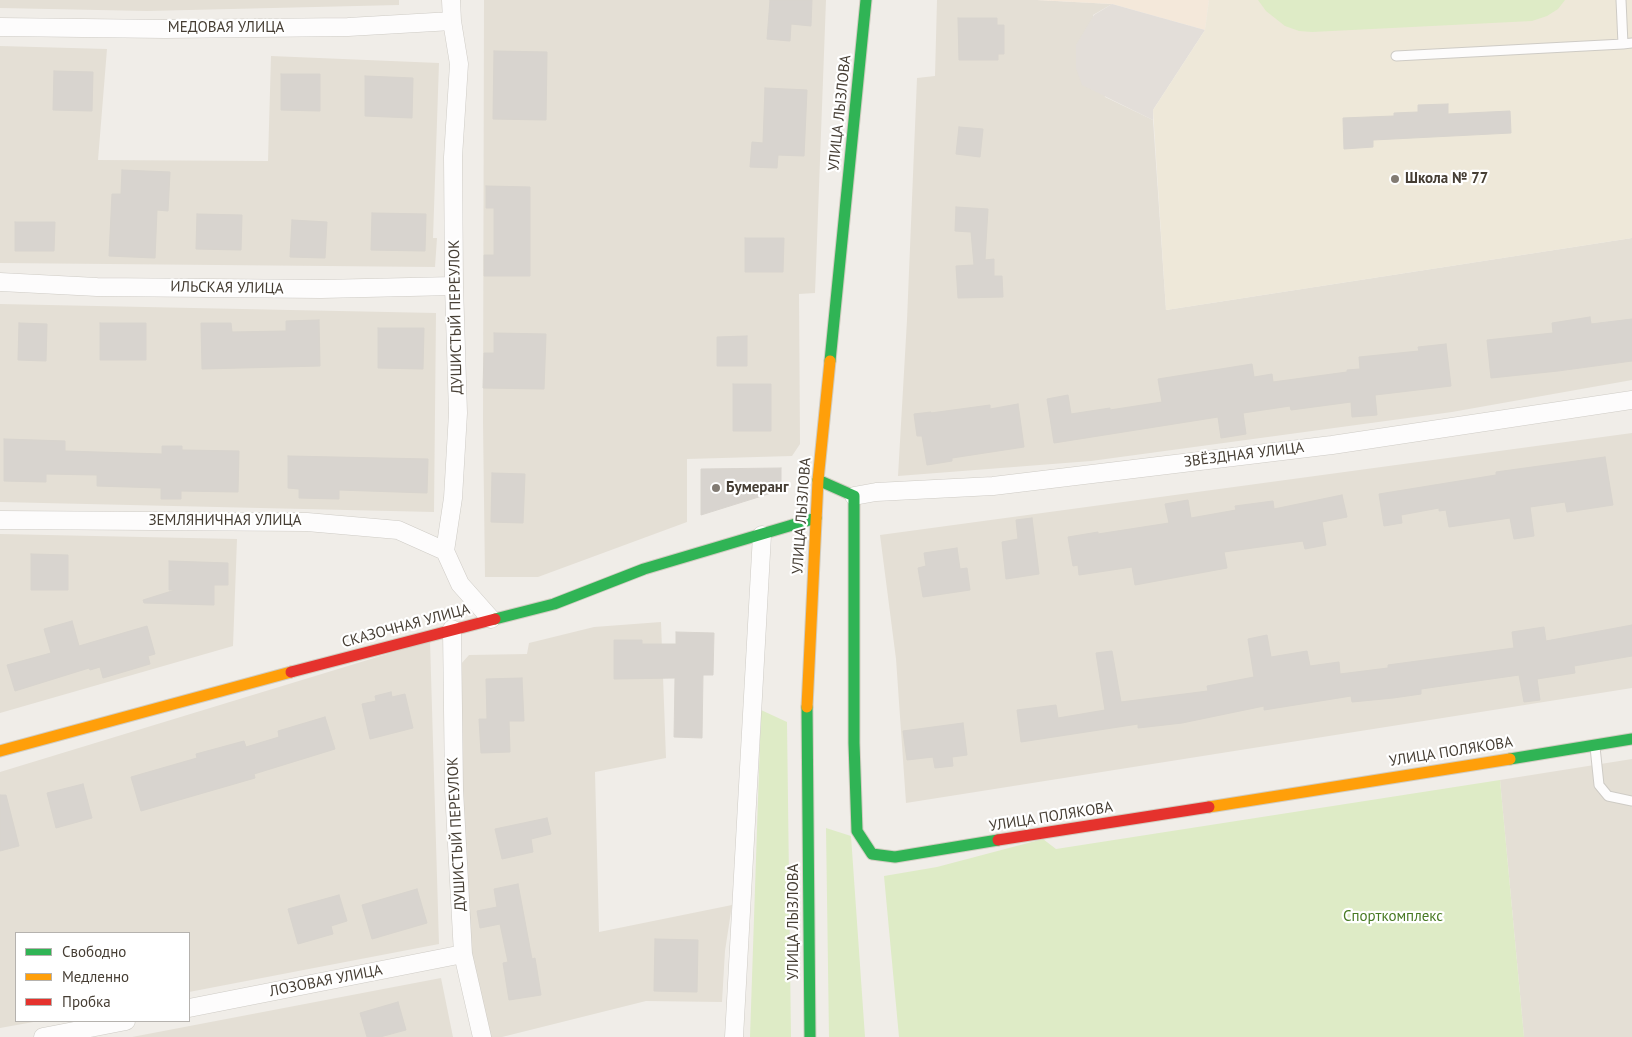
<!DOCTYPE html>
<html>
<head>
<meta charset="utf-8">
<style>
  body { margin:0 }
  #map { position:relative; width:1632px; height:1037px; overflow:hidden; background:#f0ede8; font-family:"PT Sans",sans-serif }
  canvas { display:block }
  .legend { position:absolute; left:15px; top:932px; width:175px; height:90px; box-sizing:border-box; background:#fff; border:1px solid #b5b2ae; margin:0; padding:6px 9px; list-style:none; font-size:15px; color:#463e34 }
  .legend li { display:flex; align-items:center; gap:10px; height:25px }
  .legend b { width:25px; border:1px solid #b5b2ae }
</style>
</head>
<body>
<div id="map">
<canvas width="1632" height="1037"></canvas>
<ul class="legend">
<li><b style="height:6px;background:#30b455"></b>Свободно</li>
<li><b style="height:6px;background:#ff9f0a"></b>Медленно</li>
<li><b style="height:6px;background:#e5322d"></b>Пробка</li>
</ul>
</div>
<script>
const g = document.querySelector('canvas').getContext('2d');
g.lineJoin = 'round';
function paint(path, color) { g.fillStyle = color; g.fill(path, 'evenodd'); }
const toPath = rows => new Path2D(rows.map(r => 'M' + r).join(''));
function trace(path, color, width, dash) { g.strokeStyle = color; g.lineWidth = width; g.lineCap = dash ? 'butt' : 'round'; g.setLineDash(dash || []); g.stroke(path); }
function write(font, color, halo, rows, align = 'center') {
  g.font = font + ' "PT Sans",sans-serif'; g.lineWidth = 4.5; g.setLineDash([]); g.textBaseline = 'middle'; g.strokeStyle = halo; g.fillStyle = color; for (const [text, x, y, turn = 0] of rows) {
    g.save(); g.translate(x, y); g.rotate((+turn || 0) * Math.PI / 180); g.textAlign = isNaN(turn) ? turn : align; if (halo) g.strokeText(text, 0, 0); g.fillText(text, 0, 0); g.restore();
  }
}
paint(toPath([
  [0,0,399,0,399,5,147,11,0,8],
  [484,0,826,0,815,293,799,294,800,444,792,456,687,459,687,522,538,577,485,577,483,422],
  [937,0,1037,0,1112,4,1093,15,1105,97,1153,120,1166,310,1632,238,1632,380,1452,412,1091,461,898,476,907,320,917,78,935,76],
  [0,46,107,49,98,160,268,161,271,56,439,63,433,238,437,238,435,267,0,263],
  [0,304,436,313,434,512,0,502],
  [1632,433,1632,688,906,803,896,659,880,535],
  [0,534,237,539,233,646,0,713],
  [661,622,666,758,595,772,599,932,732,905,725,951,722,1002,646,1001,502,1037,489,1037,471,959,463,796,460,665,469,655,527,654,529,643,594,627],
  [430,641,439,944,189,992,189,933,16,933,16,1021,39,1021,0,1028,0,772],
  [1632,759,1632,1037,1524,1037,1500,780],
  [441,978,453,1037,132,1037]
]), '#e4dfd5');
paint(toPath([
  [1037,0,1209,0,1205,30,1112,4]
]), '#f4e8da');
paint(toPath([
  [1112,4,1205,30,1153,110,1153,120,1082,85,1076,68,1076,45,1094,15]
]), '#e3ded9');
paint(toPath([
  [1209,0,1632,0,1632,238,1166,310,1153,110,1205,30]
]), '#eee8d9');
paint(toPath([
  [1258,0,1565,0,1558,9,1547,16,1532,21,1312,32,1299,31,1285,26,1266,11],
  [761,710,787,722,791,1037,750,1037],
  [1500,780,1524,1037,899,1037,884,876,937,867,1043,839,1056,849],
  [826,828,851,836,865,1037,829,1037]
]), '#deebc6');
const building = toPath([
  [770,0,812,0,811,26,791,24,790,41,767,39,770,0],
  [958,18,997,18,997,25,1004,25,1004,54,998,54,998,60,959,60,958,18],
  [494,51,547,52,546,120,493,119,494,51],
  [54,71,93,72,92,111,53,110,54,71],
  [281,74,320,74,320,111,281,110,281,74],
  [365,76,413,78,412,118,365,116,365,76],
  [765,88,807,90,804,156,778,155,777,168,750,167,752,142,763,143,765,88],
  [1448,104,1448,114,1510,111,1511,133,1373,140,1373,147,1344,149,1343,118,1394,116,1394,113,1418,112,1418,105,1448,104],
  [959,127,983,129,980,157,956,154,959,127],
  [122,170,170,172,168,211,157,210,155,258,109,256,112,194,121,194,122,170],
  [486,186,530,187,530,276,484,276,484,255,494,255,494,208,486,208,486,186],
  [956,207,988,209,985,260,994,259,994,276,1002,276,1003,297,958,298,956,266,974,265,971,232,955,231,956,207],
  [372,213,426,214,425,251,371,250,372,213],
  [197,214,242,215,241,250,196,249,197,214],
  [292,220,327,222,325,258,290,257,292,220],
  [15,222,55,222,54,251,15,251,15,222],
  [745,238,784,238,783,272,745,272,745,238],
  [1590,317,1591,324,1632,319,1632,361,1558,371,1491,378,1487,340,1553,333,1552,323,1590,317],
  [319,320,320,366,202,369,201,323,231,323,232,332,286,331,286,321,319,320],
  [19,323,47,324,46,361,18,360,19,323],
  [100,323,146,323,146,360,100,360,100,323],
  [378,328,424,328,423,369,378,368,378,328],
  [494,333,546,334,544,389,483,388,484,353,494,353,494,333],
  [747,336,747,366,717,366,717,337,747,336],
  [1446,344,1451,386,1375,395,1377,415,1352,417,1351,402,1291,410,1290,406,1243,413,1246,434,1221,438,1218,417,1054,443,1047,399,1068,395,1071,414,1110,408,1110,410,1162,402,1158,379,1252,364,1254,377,1272,374,1273,382,1347,372,1347,370,1360,369,1359,357,1419,351,1418,347,1446,344],
  [733,384,771,384,771,431,733,431,733,384],
  [1018,404,1024,447,952,458,952,461,927,465,922,436,917,436,914,414,931,412,931,413,990,405,990,409,1018,404],
  [4,439,65,441,65,451,162,454,162,446,182,446,182,450,239,451,238,492,181,491,181,499,161,499,161,488,97,486,97,475,46,474,46,482,4,481,4,439],
  [288,456,428,459,427,493,339,490,339,499,299,498,299,489,288,488,288,456],
  [1605,457,1613,505,1567,512,1565,502,1530,507,1534,536,1514,539,1510,518,1449,527,1446,510,1439,511,1439,508,1401,515,1402,523,1384,526,1379,494,1496,475,1496,472,1605,457],
  [781,468,781,490,701,515,701,469,781,468],
  [492,473,525,474,523,523,491,522,492,473],
  [1342,495,1347,517,1322,522,1326,545,1305,549,1303,541,1224,552,1227,568,1135,585,1132,567,1079,575,1078,565,1073,566,1068,537,1098,532,1098,534,1169,523,1165,504,1188,500,1191,518,1236,510,1235,506,1273,501,1274,509,1342,495],
  [1032,518,1039,574,1006,579,1002,542,1018,539,1016,520,1032,518],
  [957,548,960,569,967,568,970,590,923,597,918,568,926,566,924,553,957,548],
  [31,554,68,555,68,590,31,590,31,554],
  [169,561,228,563,228,585,214,585,214,605,144,603,143,600,175,590,169,590,169,561],
  [72,621,79,646,147,626,155,654,148,656,150,664,103,678,100,667,90,670,89,668,15,691,7,665,51,653,44,629,72,621],
  [1632,625,1632,656,1574,666,1575,673,1537,679,1540,700,1524,702,1519,675,1421,689,1421,694,1393,698,1352,702,1351,696,1264,710,1264,706,1182,723,1138,728,1138,724,1021,742,1017,710,1056,705,1058,718,1105,710,1096,653,1112,651,1121,702,1208,691,1207,686,1254,677,1248,639,1267,635,1271,657,1307,651,1310,666,1339,662,1340,674,1388,668,1388,665,1514,648,1512,632,1544,627,1546,641,1632,625],
  [676,632,714,633,713,675,703,675,702,738,674,737,675,678,614,679,614,640,642,640,642,644,676,644,676,632],
  [522,678,524,721,509,721,510,752,481,753,479,719,487,719,486,679,522,678],
  [391,692,392,697,405,694,413,728,370,739,362,704,376,701,375,696,391,692],
  [325,717,335,749,254,774,255,778,141,811,131,777,197,758,196,754,244,741,246,747,279,737,278,731,325,717],
  [963,723,967,755,952,757,953,766,935,768,933,757,907,760,903,731,963,723],
  [83,784,92,818,56,828,47,793,83,784],
  [0,795,6,795,19,846,0,851,0,795],
  [547,818,551,834,531,839,533,852,502,859,495,829,547,818],
  [518,884,532,959,535,958,541,995,509,1000,503,963,508,962,500,924,480,928,477,911,497,907,494,889,518,884],
  [417,889,427,923,372,939,362,905,417,889],
  [339,895,347,921,331,926,333,934,298,944,288,909,339,895],
  [655,939,698,940,697,992,654,991,655,939],
  [398,1002,406,1030,380,1037,367,1037,360,1013,398,1002]
]);
paint(building, '#d8d4cf');
trace(building, '#d8d4ce', 1);
const lane = toPath([
  [1621,0,1623,44,1632,43],
  [1396,56,1623,44],
  [1595,747,1599,785,1608,796,1632,801]
]);
const street = toPath([
  [451,0,452,21,459,64,453,157,454,286,458,413,453,498,445,551,460,584,491,619],
  [0,27,165,29,348,27,452,21],
  [0,282,97,287,321,289,454,286],
  [854,496,876,492,993,486,1332,445,1632,400],
  [0,520,307,522,398,530,445,551],
  [452,629,454,790,463,954,482,1037],
  [189,1008,463,954],
  [43,1037,126,1021],
  [734,1037,762,535]
]);
const fast = toPath([
  [830,361,866,0],
  [818,480,854,496,854,743,857,831,872,854,895,857,998,840],
  [495,619,554,604,644,569,816,518],
  [807,707,810,1037],
  [1510,759,1632,739]
]);
const slow = toPath([
  [807,707,818,480,830,361],
  [0,751,291,672],
  [1209,807,1510,759]
]);
const jam = toPath([
  [291,672,495,619],
  [998,840,1209,807]
]);
trace(lane, '#cecbc5', 11);
trace(street, '#cecbc5', 19);
trace(fast, '#d1ccc0', 13);
trace(slow, '#d1ccc0', 13);
trace(jam, '#d1ccc0', 13);
trace(lane, '#fdfcfc', 9);
trace(street, '#fdfcfc', 18);
trace(fast, '#30b455', 11);
trace(slow, '#ff9f0a', 11);
trace(jam, '#e5322d', 11);
for (const [x, y, r, color] of [
  [1395,179,5,"#827b73"],
  [716,488,5,"#827b73"]
]) { const dot = new Path2D(); dot.arc(x, y, r, 0, 2 * Math.PI); g.fillStyle = color; g.fill(dot); trace(dot, '#fff', 2); }
write('15px', '#463e34', '#fff', [
  ["МЕДОВАЯ УЛИЦА",226,28],
  ["УЛИЦА ЛЫЗЛОВА",840,113,-84],
  ["ИЛЬСКАЯ УЛИЦА",227,288,1],
  ["ДУШИСТЫЙ ПЕРЕУЛОК",456,317,-91],
  ["ЗВЁЗДНАЯ УЛИЦА",1244,455,-7],
  ["УЛИЦА ЛЫЗЛОВА",802,516,-86],
  ["ЗЕМЛЯНИЧНАЯ УЛИЦА",225,521],
  ["СКАЗОЧНАЯ УЛИЦА",406,626,-15],
  ["УЛИЦА ПОЛЯКОВА",1451,752,-9],
  ["УЛИЦА ПОЛЯКОВА",1051,817,-9],
  ["ДУШИСТЫЙ ПЕРЕУЛОК",457,834,-93],
  ["УЛИЦА ЛЫЗЛОВА",794,922,-90],
  ["ЛОЗОВАЯ УЛИЦА",326,981,-11]
]);
write('bold 15px', '#463e34', '#fff', [
  ["Школа № 77",1405,179],
  ["Бумеранг",726,488]
], 'left');
write('15px', '#487a24', '#fff', [
  ["Спорткомплекс",1393,917]
]);
</script>
</body>
</html>
